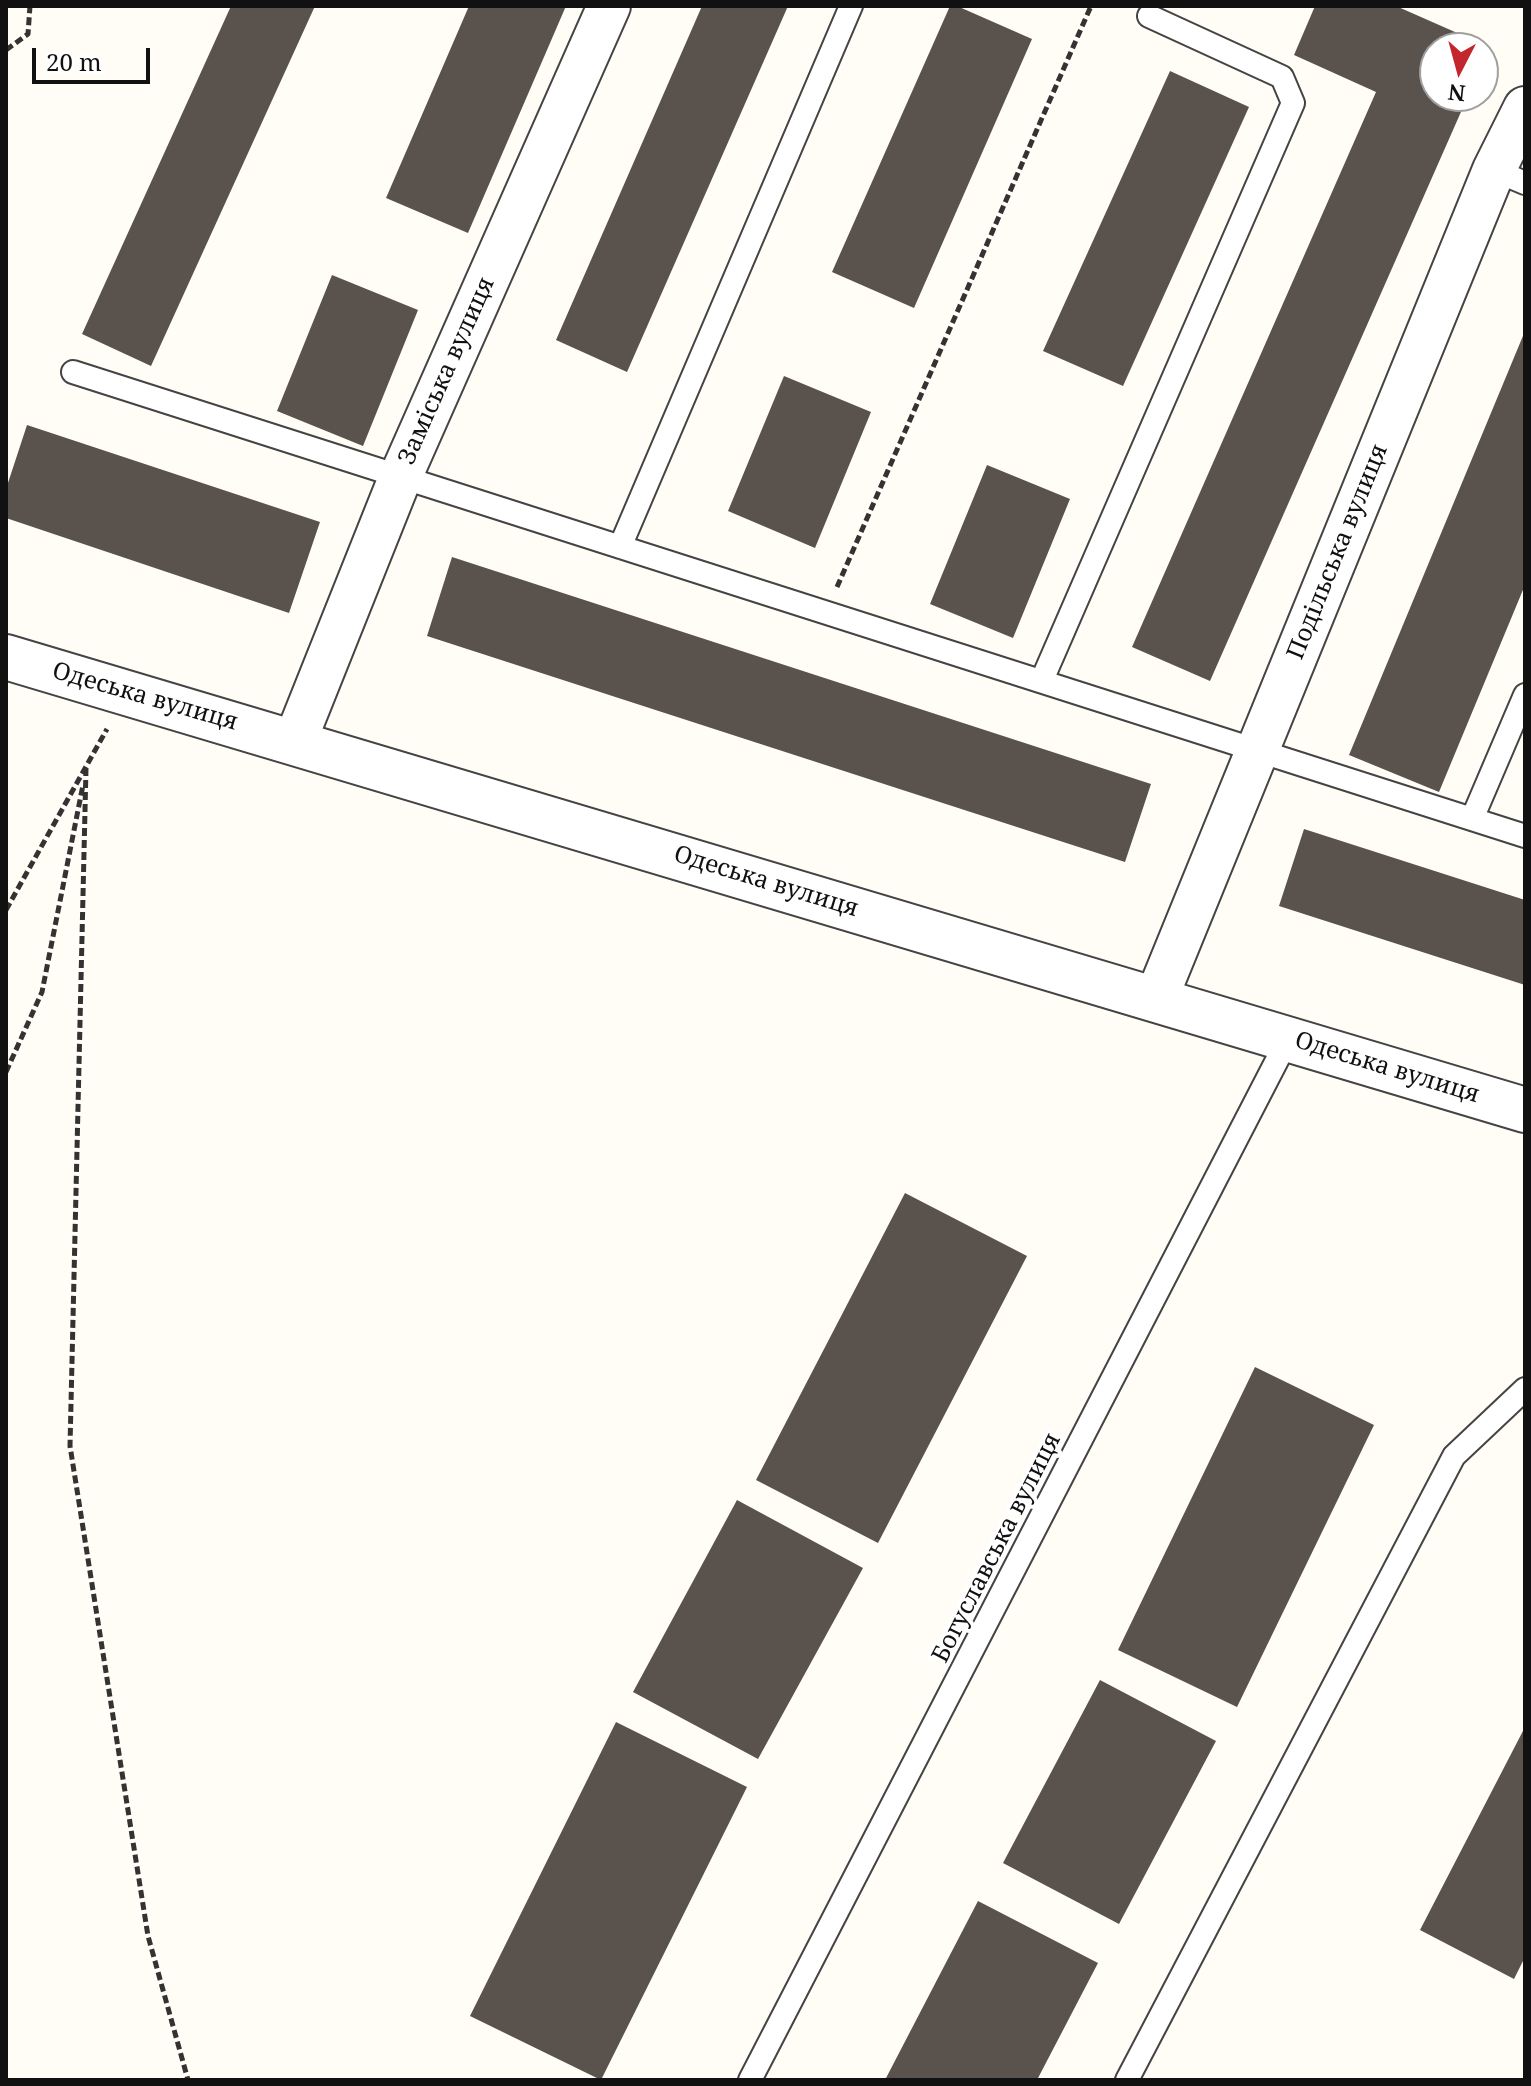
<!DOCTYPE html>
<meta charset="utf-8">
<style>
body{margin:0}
#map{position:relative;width:1531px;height:2086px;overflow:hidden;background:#fffdf5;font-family:"Noto Serif",serif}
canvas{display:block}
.frame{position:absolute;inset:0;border:8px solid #111;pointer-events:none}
.north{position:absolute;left:1419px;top:32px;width:80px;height:80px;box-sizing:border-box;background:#fff;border:2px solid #a0a0a0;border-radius:50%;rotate:186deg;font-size:22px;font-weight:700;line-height:32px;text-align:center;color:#111}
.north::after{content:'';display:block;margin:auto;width:28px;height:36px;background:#c4262e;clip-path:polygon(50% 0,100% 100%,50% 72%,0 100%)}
.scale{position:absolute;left:32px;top:48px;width:118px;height:36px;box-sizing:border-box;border:4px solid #111;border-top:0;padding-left:10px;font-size:24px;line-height:28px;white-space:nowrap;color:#111;-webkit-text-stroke:6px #fff;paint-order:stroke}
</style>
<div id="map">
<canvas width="1531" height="2086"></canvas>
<div class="frame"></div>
<div class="north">N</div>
<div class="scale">20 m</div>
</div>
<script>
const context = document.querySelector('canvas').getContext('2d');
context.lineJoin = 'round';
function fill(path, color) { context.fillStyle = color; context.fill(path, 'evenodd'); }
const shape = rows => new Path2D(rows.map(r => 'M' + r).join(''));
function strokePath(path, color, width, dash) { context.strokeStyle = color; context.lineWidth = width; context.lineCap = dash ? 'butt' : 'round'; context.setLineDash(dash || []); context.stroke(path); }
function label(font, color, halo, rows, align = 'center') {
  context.font = font + ' "Noto Serif",serif'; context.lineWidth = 8; context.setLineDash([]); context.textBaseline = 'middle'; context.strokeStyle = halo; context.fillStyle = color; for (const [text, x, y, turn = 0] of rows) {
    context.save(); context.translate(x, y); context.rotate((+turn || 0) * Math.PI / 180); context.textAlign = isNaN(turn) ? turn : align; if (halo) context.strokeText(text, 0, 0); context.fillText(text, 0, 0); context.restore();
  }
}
const building = shape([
 [231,6,315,6,151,366,82,334],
 [469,6,566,6,468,233,386,198],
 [702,6,788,6,627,372,556,340],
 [950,6,957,6,1032,39,914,308,832,272],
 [1315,6,1396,6,1489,47,1483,61,1483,48,1435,48,1435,96,1468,96,1210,681,1132,647,1376,92,1294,55],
 [1170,71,1249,107,1123,386,1043,351],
 [332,275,418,310,363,446,277,411],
 [1525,331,1525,585,1439,792,1349,755],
 [784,376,871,412,815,548,728,511],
 [27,425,320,522,289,613,6,518,6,489],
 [987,465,1070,499,1013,638,930,604],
 [452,557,1151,784,1125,862,427,636],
 [1304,829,1525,900,1525,985,1279,906],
 [905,1193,1027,1256,878,1543,756,1480],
 [1255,1367,1374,1425,1237,1707,1118,1650],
 [737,1500,863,1568,758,1759,633,1692],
 [1100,1680,1216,1741,1119,1924,1003,1863],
 [616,1722,747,1787,601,2080,470,2016],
 [1525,1727,1525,1957,1514,1979,1420,1930],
 [978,1901,1098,1963,1037,2080,885,2080]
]);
const path = shape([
 [6,50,28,34,30,6],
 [837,587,1091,6],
 [86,768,70,1446,148,1936,188,2080],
 [6,910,107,729],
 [6,1072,42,992,83,785]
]);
const service = shape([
 [1494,170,1525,183],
 [73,372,1525,836],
 [620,547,851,6],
 [1042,680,1293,103,1282,77,1149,16],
 [1472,819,1525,695],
 [750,2080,1288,1039],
 [1127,2080,1454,1456,1525,1389]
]);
const minor = shape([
 [295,741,400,478,609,6],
 [1156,999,1494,170,1525,108]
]);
const tertiary = shape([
 [6,657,1525,1110]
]);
const streetNames = [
 ["Заміська вулиця",447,371,-66],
 ["Подільська вулиця",1338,552,-68],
 ["Одеська вулиця",145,697,16],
 ["Одеська вулиця",766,882,17],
 ["Одеська вулиця",1387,1068,17],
 ["Богуславська вулиця",997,1548,-63]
];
fill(building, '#5a524d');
strokePath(service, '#444', 26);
strokePath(minor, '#444', 46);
strokePath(tertiary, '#444', 48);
strokePath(path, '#333', 5, [8, 4]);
strokePath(service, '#fff', 22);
strokePath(minor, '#fff', 42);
strokePath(tertiary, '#fff', 44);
label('24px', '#111', '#fff', streetNames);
</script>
